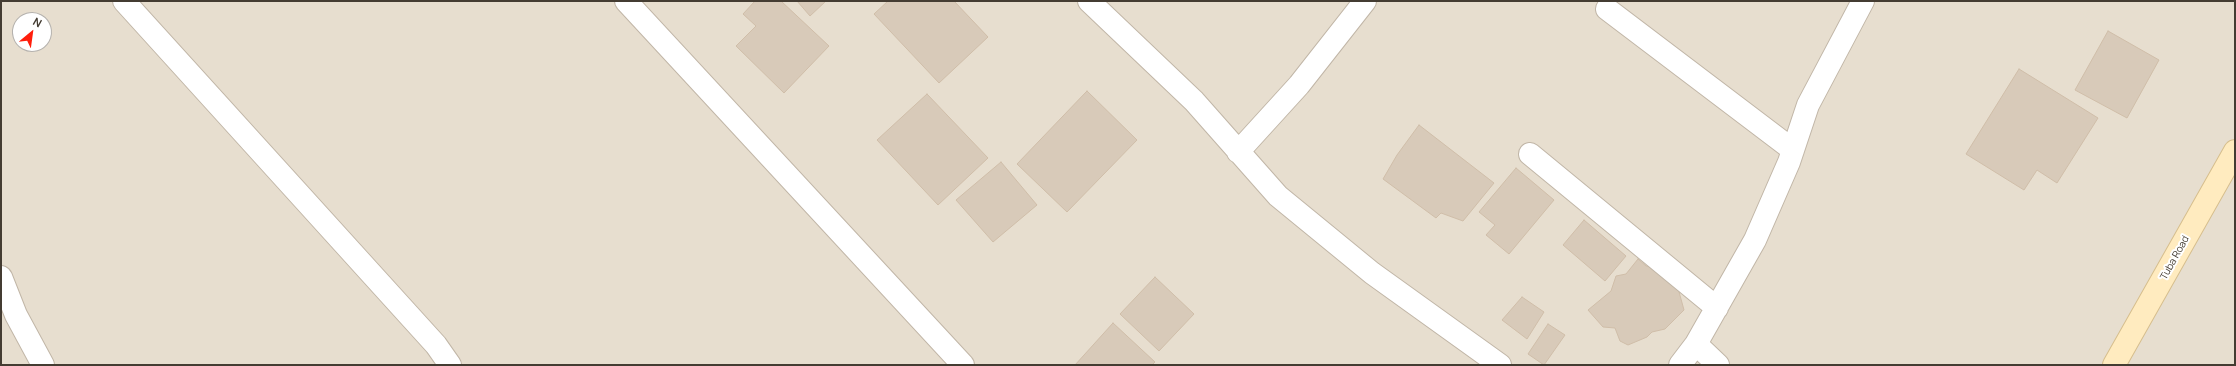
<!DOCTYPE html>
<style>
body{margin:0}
#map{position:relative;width:2236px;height:366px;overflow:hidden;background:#f3ece2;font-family:Manrope,sans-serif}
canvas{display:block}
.frame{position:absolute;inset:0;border:2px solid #443c32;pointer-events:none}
.north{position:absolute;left:12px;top:12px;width:40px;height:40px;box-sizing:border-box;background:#fff;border:1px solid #b4b1ad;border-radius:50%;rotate:29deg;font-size:11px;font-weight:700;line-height:16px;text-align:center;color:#443c32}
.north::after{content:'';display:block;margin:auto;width:14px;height:18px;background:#ff1e0c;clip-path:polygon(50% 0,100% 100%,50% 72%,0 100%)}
</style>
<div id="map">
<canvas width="2236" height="366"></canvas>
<div class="frame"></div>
<div class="north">N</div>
</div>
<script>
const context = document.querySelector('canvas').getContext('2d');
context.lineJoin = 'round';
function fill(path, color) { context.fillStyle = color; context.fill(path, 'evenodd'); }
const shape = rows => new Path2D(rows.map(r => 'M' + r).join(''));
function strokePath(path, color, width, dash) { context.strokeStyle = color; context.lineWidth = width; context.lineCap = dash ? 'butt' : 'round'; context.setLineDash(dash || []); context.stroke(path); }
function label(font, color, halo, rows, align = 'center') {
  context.font = font + ' Manrope,sans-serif'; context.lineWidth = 4; context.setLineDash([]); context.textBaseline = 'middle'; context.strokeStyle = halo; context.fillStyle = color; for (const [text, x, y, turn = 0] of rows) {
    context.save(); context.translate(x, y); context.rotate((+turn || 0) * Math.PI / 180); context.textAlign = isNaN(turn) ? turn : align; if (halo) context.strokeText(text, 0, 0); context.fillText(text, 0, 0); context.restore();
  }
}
const residential = shape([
 [1,1,2235,1,2235,365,1,365],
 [20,20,44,20,44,44,20,44]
]);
const building = shape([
 [755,1,781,1,829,46,784,93,736,46,756,26,743,14,755,1],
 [797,1,826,1,810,16,797,1],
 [888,1,954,1,988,37,939,83,874,14,888,1],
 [2108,31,2159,60,2127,118,2075,90,2108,31],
 [2019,69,2098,118,2057,183,2037,170,2024,190,1966,154,2019,69],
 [1087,91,1137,140,1067,212,1017,164,1087,91],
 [927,94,988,158,938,205,877,140,927,94],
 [1419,125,1494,183,1463,221,1441,213,1436,218,1383,179,1397,155,1419,125],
 [1001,162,1037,205,993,242,956,200,1001,162],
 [1516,168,1554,200,1509,254,1486,235,1495,225,1479,212,1516,168],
 [1584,220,1626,256,1605,281,1563,245,1584,220],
 [1638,259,1646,266,1663,267,1676,281,1684,310,1665,329,1652,332,1647,337,1628,345,1620,341,1615,328,1603,327,1588,310,1611,291,1616,276,1626,274,1638,259],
 [1155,277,1194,314,1159,351,1120,314,1155,277],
 [1522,297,1544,312,1527,339,1502,320,1522,297],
 [1113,323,1155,362,1152,365,1075,365,1113,323],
 [1548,324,1565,335,1544,365,1528,354,1548,324]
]);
const street = shape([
 [124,1,436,345,450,365],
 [626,1,963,365],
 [1089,1,1194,101,1278,196,1372,273,1500,365],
 [1607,9,1793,150],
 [1238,152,1299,85,1365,1],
 [1530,154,1717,308],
 [1,277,16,315,43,365],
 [1696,344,1718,365],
 [1680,365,1696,344,1755,240,1789,162,1808,105,1863,1]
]);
const secondary = shape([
 [2114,365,2235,151]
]);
const streetNames = [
 ["Tuba Road",2175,258,-61]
];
fill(residential, '#e7decf');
fill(building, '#d8cab9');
strokePath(building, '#d0bea9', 1);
strokePath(street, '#c1b6a7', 24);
strokePath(secondary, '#d6be8d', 24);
strokePath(street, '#fff', 22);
strokePath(secondary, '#ffebbf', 22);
label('10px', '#443c32', '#fff', streetNames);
</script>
